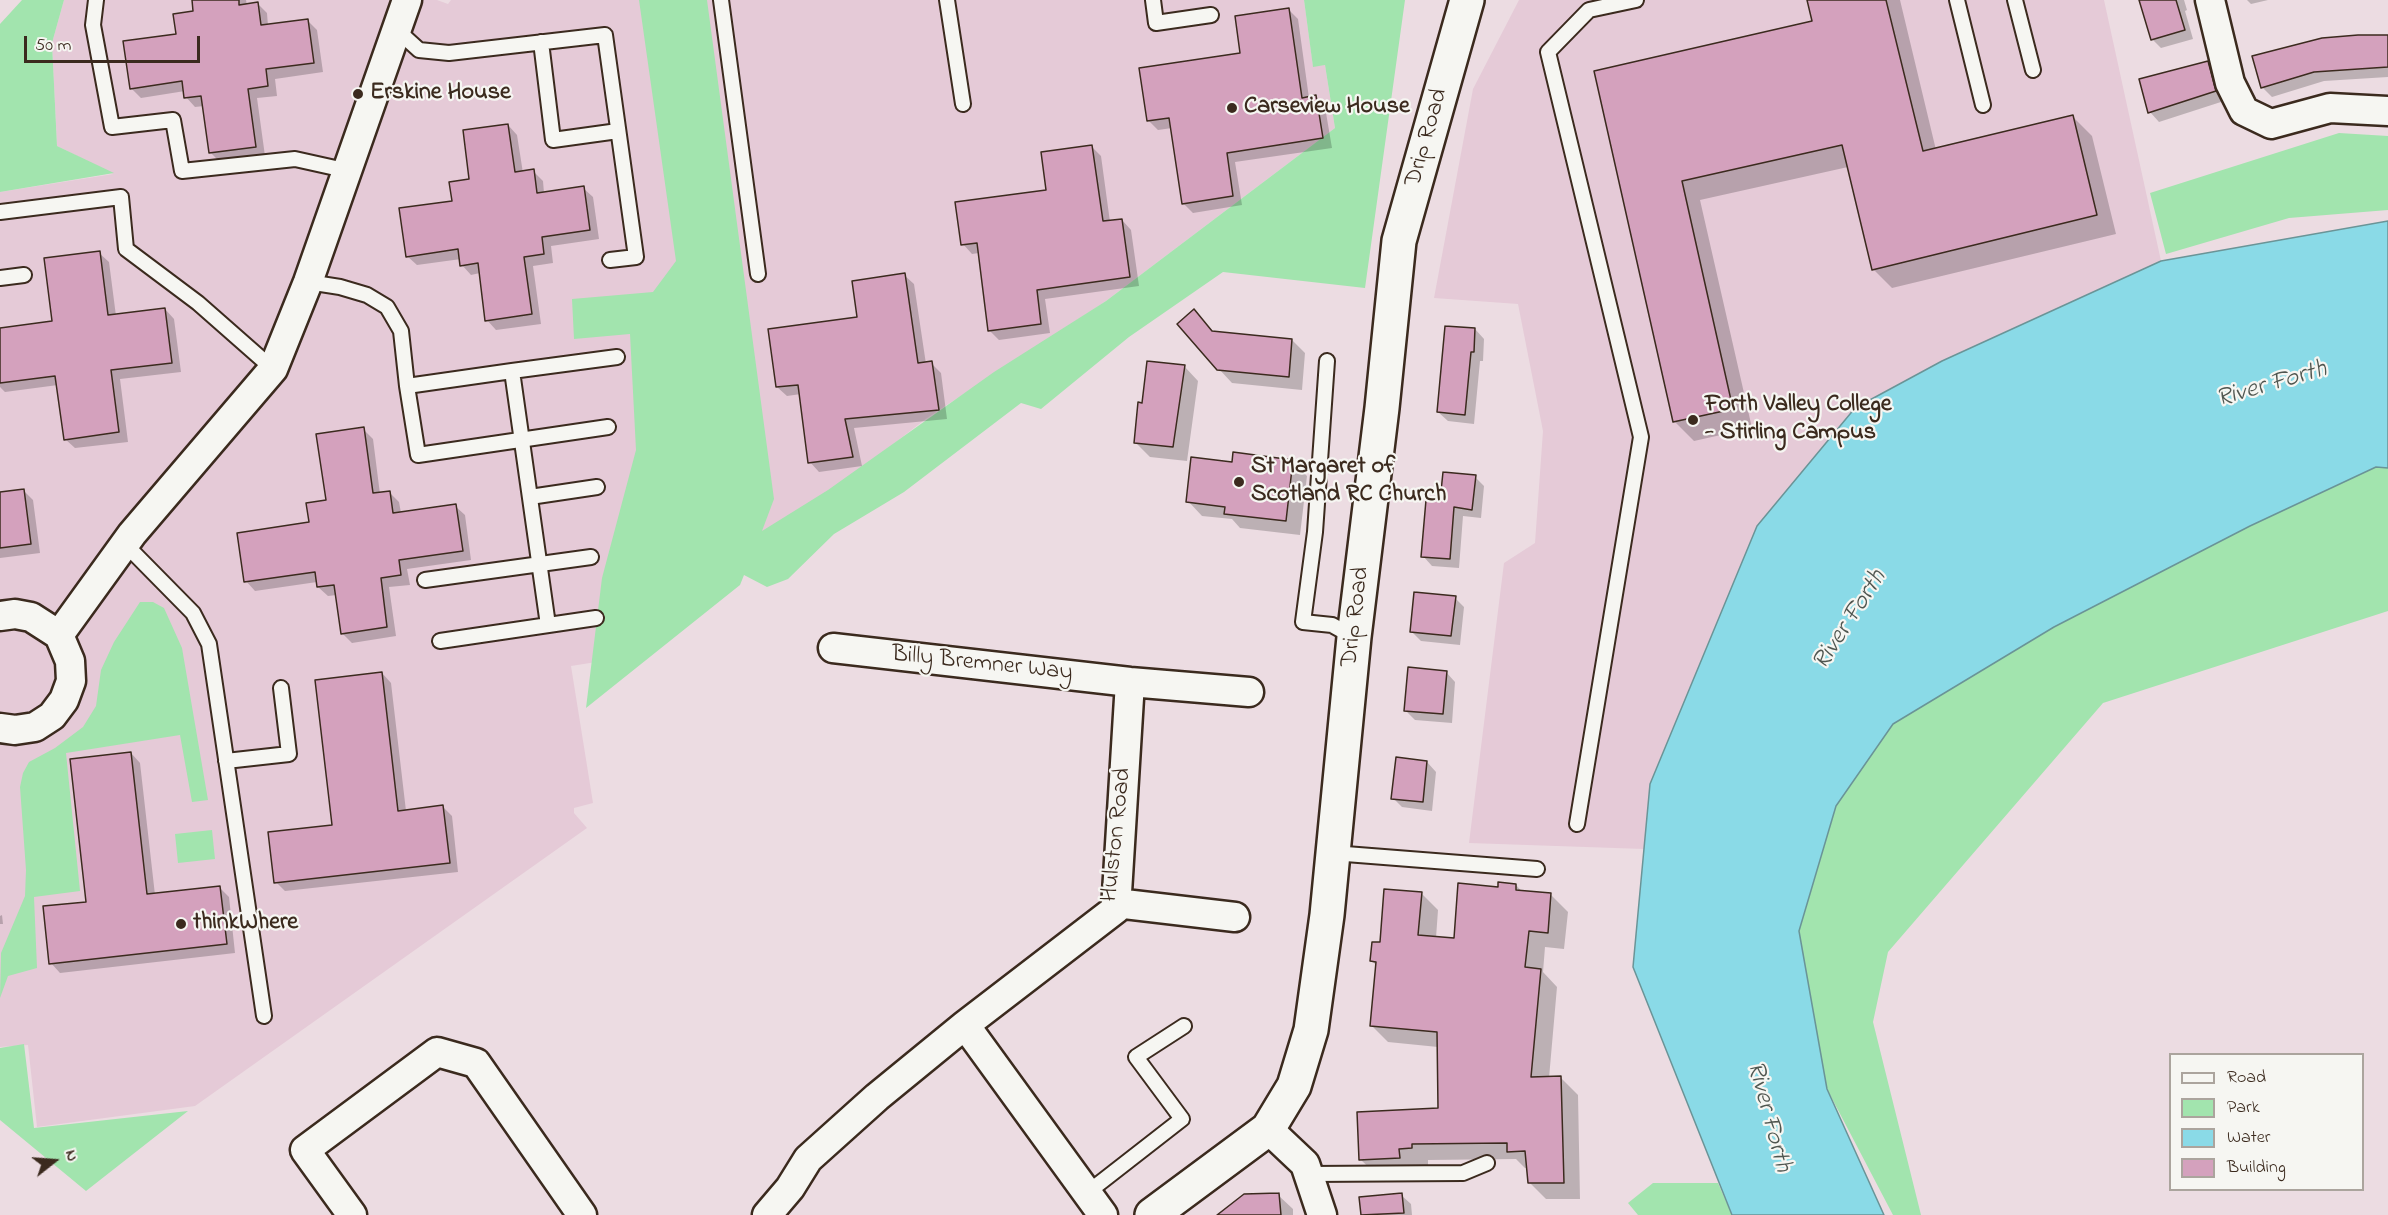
<!DOCTYPE html>
<style>
body{margin:0}
#map{position:relative;width:2388px;height:1215px;overflow:hidden;background:#ecdce2;font-family:"Indie Flower",sans-serif}
canvas{display:block}
.legend{position:absolute;left:2169px;top:1053px;width:195px;height:138px;box-sizing:border-box;background:#f6f6f2;border:2px solid #aba49d;margin:0;padding:8px 10px;list-style:none;font-size:18px;color:#3b2a1e}
.legend li{display:flex;align-items:center;gap:12px;height:30px}
.legend b{width:30px;border:2px solid #aba49d}
.north{position:absolute;left:24px;top:1131px;width:60px;height:60px;-webkit-text-stroke:4px #f6f6f2;paint-order:stroke;rotate:73deg;font-size:16px;font-weight:700;line-height:24px;text-align:center;color:#3b2a1e}
.north::after{content:'';display:block;margin:auto;width:21px;height:27px;background:#3b2a1e;clip-path:polygon(50% 0,100% 100%,50% 72%,0 100%)}
.scale{position:absolute;left:24px;top:36px;width:176px;height:27px;box-sizing:border-box;border:3px solid #3b2a1e;border-top:0;padding-left:8px;font-size:18px;line-height:21px;white-space:nowrap;color:#3b2a1e;-webkit-text-stroke:4px #f6f6f2;paint-order:stroke}
</style>
<div id="map">
<canvas width="2388" height="1215"></canvas>
<ul class="legend">
<li><b style="height:8px;background:#f6f6f2"></b>Road</li>
<li><b style="height:16px;background:#a2e4ae"></b>Park</li>
<li><b style="height:16px;background:#8adae7"></b>Water</li>
<li><b style="height:16px;background:#d4a1bd"></b>Building</li>
</ul>
<div class="north">N</div>
<div class="scale">50 m</div>
</div>
<script>
const context = document.querySelector('canvas').getContext('2d');
context.lineJoin = 'round';
function fill(path, color) { context.fillStyle = color; context.fill(path, 'evenodd'); }
const shape = rows => new Path2D(rows.map(r => 'M' + r).join(''));
function strokePath(path, color, width, dash) { context.strokeStyle = color; context.lineWidth = width; context.lineCap = dash ? 'butt' : 'round'; context.setLineDash(dash || []); context.stroke(path); }
function label(font, color, halo, rows, align = 'center') {
  context.font = font + ' "Indie Flower",sans-serif'; context.lineWidth = 4.5; context.setLineDash([]); context.textBaseline = 'middle'; context.strokeStyle = halo; context.fillStyle = color; for (const [text, x, y, turn = 0] of rows) {
    context.save(); context.translate(x, y); context.rotate((+turn || 0) * Math.PI / 180); context.textAlign = isNaN(turn) ? turn : align; if (halo) context.strokeText(text, 0, 0); context.fillText(text, 0, 0); context.restore();
  }
}
const built = shape([
 [64,0,437,0,448,4,451,0,1304,0,1313,66,1325,65,1335,128,1106,301,927,418,615,659,571,666,593,803,574,808,574,813,587,828,195,1106,37,1127,28,1045,0,1047,0,192,113,174,57,146,52,43],
 [1519,0,2104,0,2161,261,1942,361,1855,408,1757,526,1650,784,1644,849,1469,843,1504,563,1535,543,1543,431,1518,304,1434,298,1473,89]
]);
const green = shape([
 [22,0,64,0,52,43,57,146,114,173,0,192,0,24],
 [639,0,707,0,774,499,762,531,828,490,994,372,1106,301,1335,128,1325,65,1313,67,1304,0,1405,0,1365,288,1223,272,1129,337,1041,409,1021,403,904,492,834,534,788,579,767,587,744,575,740,585,586,708,602,578,636,450,630,334,574,339,572,299,653,292,676,261],
 [2339,133,2388,136,2388,210,2289,218,2166,254,2150,193],
 [2376,467,2388,468,2388,611,2103,703,1888,952,1873,1022,1921,1215,1893,1215,1827,1089,1799,931,1836,806,1893,724,2054,627,2250,526],
 [140,602,153,602,164,608,182,648,208,800,192,802,180,735,66,753,80,891,34,897,37,968,8,976,0,998,1,953,25,896,26,870,20,787,23,773,29,762,55,748,83,727,96,706,101,670,114,642],
 [212,830,215,859,178,863,175,834],
 [24,1044,34,1128,188,1111,86,1191,0,1120,0,1048],
 [1653,1183,1718,1183,1732,1215,1638,1215,1628,1203]
]);
const water = shape([
 [2388,221,2388,468,2376,467,2250,526,2054,627,1893,724,1836,806,1799,931,1827,1089,1884,1215,1732,1215,1633,967,1650,784,1757,526,1855,408,1942,361,2161,261,2388,221]
]);
const shadow = shape([
 [193,0,246,0,247,5,257,3,267,13,268,26,307,20,317,30,323,72,275,79,277,96,257,98,265,156,220,162,211,153,204,106,195,107,186,97,185,91,141,98,131,88,195,13],
 [1808,0,1900,0,1936,150,2073,117,2092,136,2116,234,1892,288,1873,269,1848,167,1700,200,1752,428,1694,441,1675,422,1596,72,1814,23],
 [2141,0,2184,0,2187,10,2185,11,2193,39,2161,48,2152,39],
 [2247,0,2268,0,2251,4],
 [1288,9,1298,19,1309,98,1316,97,1325,107,1332,148,1235,162,1242,205,1193,213,1183,203,1172,128,1158,130,1149,121,1141,69,1242,54],
 [2388,36,2388,77,2324,81,2272,97,2262,87],
 [2207,62,2217,72,2224,101,2159,122,2150,112],
 [508,125,517,135,523,173,533,171,543,181,544,193,583,188,593,197,599,239,551,246,553,263,533,266,541,324,496,330,487,320,480,273,471,275,462,265,461,259,417,265,407,256,471,180],
 [1092,147,1101,156,1110,222,1122,220,1131,230,1139,286,1045,299,1050,333,999,340,990,331,979,253,972,254,963,244,1048,191],
 [99,253,109,262,116,316,165,309,174,319,181,372,120,379,128,442,75,448,65,439,58,385,5,392,0,387,0,329,54,322],
 [904,275,914,284,926,364,931,363,941,373,947,419,854,428,862,466,819,472,810,462,801,394,787,396,777,387,859,318],
 [1194,311,1214,332,1292,340,1305,353,1302,390,1232,383,1219,369],
 [1475,329,1484,339,1483,361,1480,361,1474,424,1448,421,1438,412],
 [1184,366,1198,381,1187,461,1150,457,1135,442,1144,404],
 [363,429,373,439,380,494,390,493,399,502,401,513,455,506,465,515,471,560,407,569,410,585,389,587,396,636,352,643,342,633,337,595,328,596,318,587,317,582,255,591,246,581,310,524,328,502],
 [1292,461,1307,476,1300,535,1240,528,1232,519,1202,516,1188,501,1233,464],
 [1475,477,1484,486,1481,518,1463,516,1459,568,1432,566,1423,556,1441,503],
 [24,491,33,500,40,553,0,558,0,494],
 [1455,598,1464,607,1460,645,1421,641,1412,632],
 [1446,672,1455,682,1452,723,1415,720,1405,710],
 [382,673,391,683,406,811,443,807,452,816,458,872,285,891,276,882,334,826],
 [131,753,140,763,155,895,219,887,229,897,235,953,60,973,51,963,88,903],
 [1427,762,1436,772,1432,811,1402,807,1393,798],
 [1516,885,1523,893,1551,895,1568,912,1564,949,1545,947,1543,972,1557,987,1549,1078,1561,1078,1578,1095,1580,1199,1546,1199,1529,1182,1528,1168,1525,1168,1516,1159,1428,1160,1428,1165,1415,1165,1416,1174,1378,1176,1361,1160,1440,1109,1438,1047,1388,1042,1371,1025,1377,966,1372,961,1381,944,1421,893,1438,910,1436,938,1455,940,1499,888],
 [2,915,3,924,0,924,0,916],
 [1278,1195,1293,1209,1293,1215,1219,1215],
 [1401,1195,1411,1204,1412,1215,1363,1215,1361,1199]
]);
const building = shape([
 [192,0,239,0,239,5,258,2,261,25,308,19,314,63,266,69,268,86,248,89,256,147,209,153,201,96,184,98,182,81,130,89,123,41,176,34,173,14,193,11,192,0],
 [1807,0,1886,0,1923,151,2073,115,2097,215,1872,270,1842,145,1682,181,1733,409,1673,422,1594,71,1812,21,1807,0],
 [2139,0,2176,0,2185,30,2151,40,2139,0],
 [1289,8,1302,98,1316,95,1323,138,1227,153,1233,196,1182,204,1169,118,1147,121,1139,68,1240,53,1235,16,1289,8],
 [2358,35,2388,35,2388,67,2314,72,2261,88,2252,56,2322,38,2358,35],
 [2208,61,2216,91,2148,113,2139,79,2208,61],
 [508,124,515,172,534,169,537,193,584,186,590,230,542,237,544,254,524,257,532,314,485,321,478,263,460,266,458,249,406,257,399,208,452,201,449,182,469,179,463,130,508,124],
 [1092,145,1103,221,1122,219,1130,277,1037,290,1041,324,988,331,977,243,961,245,955,202,1046,190,1041,152,1092,145],
 [100,251,108,315,165,308,172,363,111,370,119,432,64,440,55,376,0,383,0,328,52,321,44,258,100,251],
 [905,273,918,363,932,361,939,410,845,419,853,457,808,463,798,385,776,387,768,329,857,317,852,281,905,273],
 [1194,309,1212,331,1292,339,1289,377,1217,370,1177,324,1194,309],
 [1445,326,1475,328,1474,352,1471,352,1465,415,1437,412,1445,326],
 [1147,361,1185,365,1173,447,1134,443,1138,402,1142,403,1147,361],
 [364,427,373,493,390,491,393,513,456,504,463,551,399,560,401,575,381,578,387,627,341,634,334,585,317,587,315,572,244,582,237,533,309,522,306,503,326,500,316,434,364,427],
 [1233,452,1293,460,1286,521,1224,514,1225,507,1186,502,1191,457,1232,462,1233,452],
 [1443,472,1476,475,1472,510,1454,507,1450,559,1421,557,1426,500,1440,501,1443,472],
 [24,489,31,544,0,548,0,492,24,489],
 [1414,592,1456,596,1451,636,1410,632,1414,592],
 [1408,667,1447,671,1443,714,1404,711,1408,667],
 [382,672,398,811,443,805,450,863,274,883,268,832,332,825,315,680,382,672],
 [131,752,147,894,220,886,227,944,49,964,43,906,86,902,70,759,131,752],
 [1396,757,1427,761,1423,802,1391,799,1396,757],
 [1498,882,1516,884,1516,890,1551,893,1548,933,1529,931,1525,967,1541,969,1531,1077,1561,1076,1564,1183,1528,1183,1525,1151,1507,1152,1507,1143,1412,1144,1412,1148,1399,1149,1400,1158,1359,1160,1357,1112,1438,1108,1437,1032,1370,1026,1376,962,1370,961,1372,942,1380,942,1384,889,1422,892,1418,935,1454,938,1458,883,1498,887,1498,882],
 [1279,1193,1281,1215,1217,1215,1244,1194,1279,1193],
 [1402,1193,1404,1213,1361,1215,1359,1197,1402,1193]
]);
const service = shape([
 [96,0,93,25,112,127,173,120,182,171,295,159,349,171],
 [721,0,758,274],
 [947,0,963,104],
 [1153,0,1156,23,1211,15],
 [1957,0,1983,105],
 [2015,0,2033,70],
 [397,30,419,50,449,53,605,35,636,257,610,260],
 [541,42,553,140,618,131],
 [0,212,121,197,126,249,198,303,273,369],
 [0,278,24,275],
 [308,282,340,287,367,295,387,307,401,331,407,386,512,371,548,625],
 [1327,361,1315,532,1303,622,1332,625,1352,636],
 [512,371,617,357],
 [407,386,418,455,608,427],
 [530,497,597,487],
 [126,545,193,613,209,644,264,1016],
 [425,580,591,557],
 [440,641,596,618],
 [226,761,289,754,281,688],
 [1577,824,1641,437,1548,52,1589,10,1636,0],
 [1333,853,1537,869],
 [1310,1174,1463,1173,1487,1163],
 [1087,1193,1182,1119,1136,1057,1184,1026]
]);
const minor = shape([
 [2210,0,2230,83,2244,111,2271,124,2330,108,2388,111],
 [0,616,15,614,31,617,59,635,70,661,71,681,64,700,52,716,35,727,15,730,0,728],
 [59,635,132,534,273,369,308,282,407,0],
 [833,648,1130,682,1249,692],
 [1116,903,1235,917],
 [965,1025,1103,1215],
 [1268,1129,1305,1164,1322,1215],
 [352,1215,305,1150,437,1052,476,1063,582,1215],
 [767,1215,790,1188,808,1159,877,1097,965,1025,1116,909,1130,682]
]);
const tertiary = shape([
 [1152,1215,1268,1129,1294,1086,1311,1030,1327,915,1354,637,1382,408,1399,241,1467,0]
]);
const markers = [
 [358,94,6,"#3b2a1e"],
 [1232,108,6,"#3b2a1e"],
 [1693,420,6,"#3b2a1e"],
 [1239,482,6,"#3b2a1e"],
 [181,924,6,"#3b2a1e"]
];
const poiNames = [
 ["Erskine House",370,94],
 ["Carseview House",1244,108],
 ["Forth Valley College",1705,406],
 ["- Stirling Campus",1705,434],
 ["St Margaret of",1251,468],
 ["Scotland RC Church",1251,496],
 ["thinkWhere",193,924]
];
const streetNames = [
 ["Drip Road",1428,138,-74],
 ["Drip Road",1357,617,-83],
 ["Billy Bremner Way",982,665,6],
 ["Hulston Road",1118,835,-84]
];
const waterNames = [
 ["River Forth",2272,386,-16],
 ["River Forth",1851,621,-57],
 ["River Forth",1767,1117,75]
];
fill(built, '#e5cad7');
fill(green, '#a2e4ae');
fill(water, '#8adae7');
strokePath(water, '#6a9497', 1.5);
fill(shadow, '#0003');
fill(building, '#d4a1bd');
strokePath(building, '#3b2a1e', 1.5);
strokePath(service, '#3b2a1e', 18);
strokePath(minor, '#3b2a1e', 33);
strokePath(tertiary, '#3b2a1e', 38);
strokePath(service, '#f6f6f2', 14);
strokePath(minor, '#f6f6f2', 28);
strokePath(tertiary, '#f6f6f2', 33);
for (const [x, y, r, color] of markers) { const dot = new Path2D(); dot.arc(x, y, r, 0, 2 * Math.PI); context.fillStyle = color; context.fill(dot); strokePath(dot, '#f6f6f2', 2); }
label('bold 24px', '#3b2a1e', '#f6f6f2', poiNames, 'left');
label('24px', '#3b2a1e', '#f6f6f2', streetNames);
label('italic 26px', '#4f5650', '#f6f6f2', waterNames);
</script>
